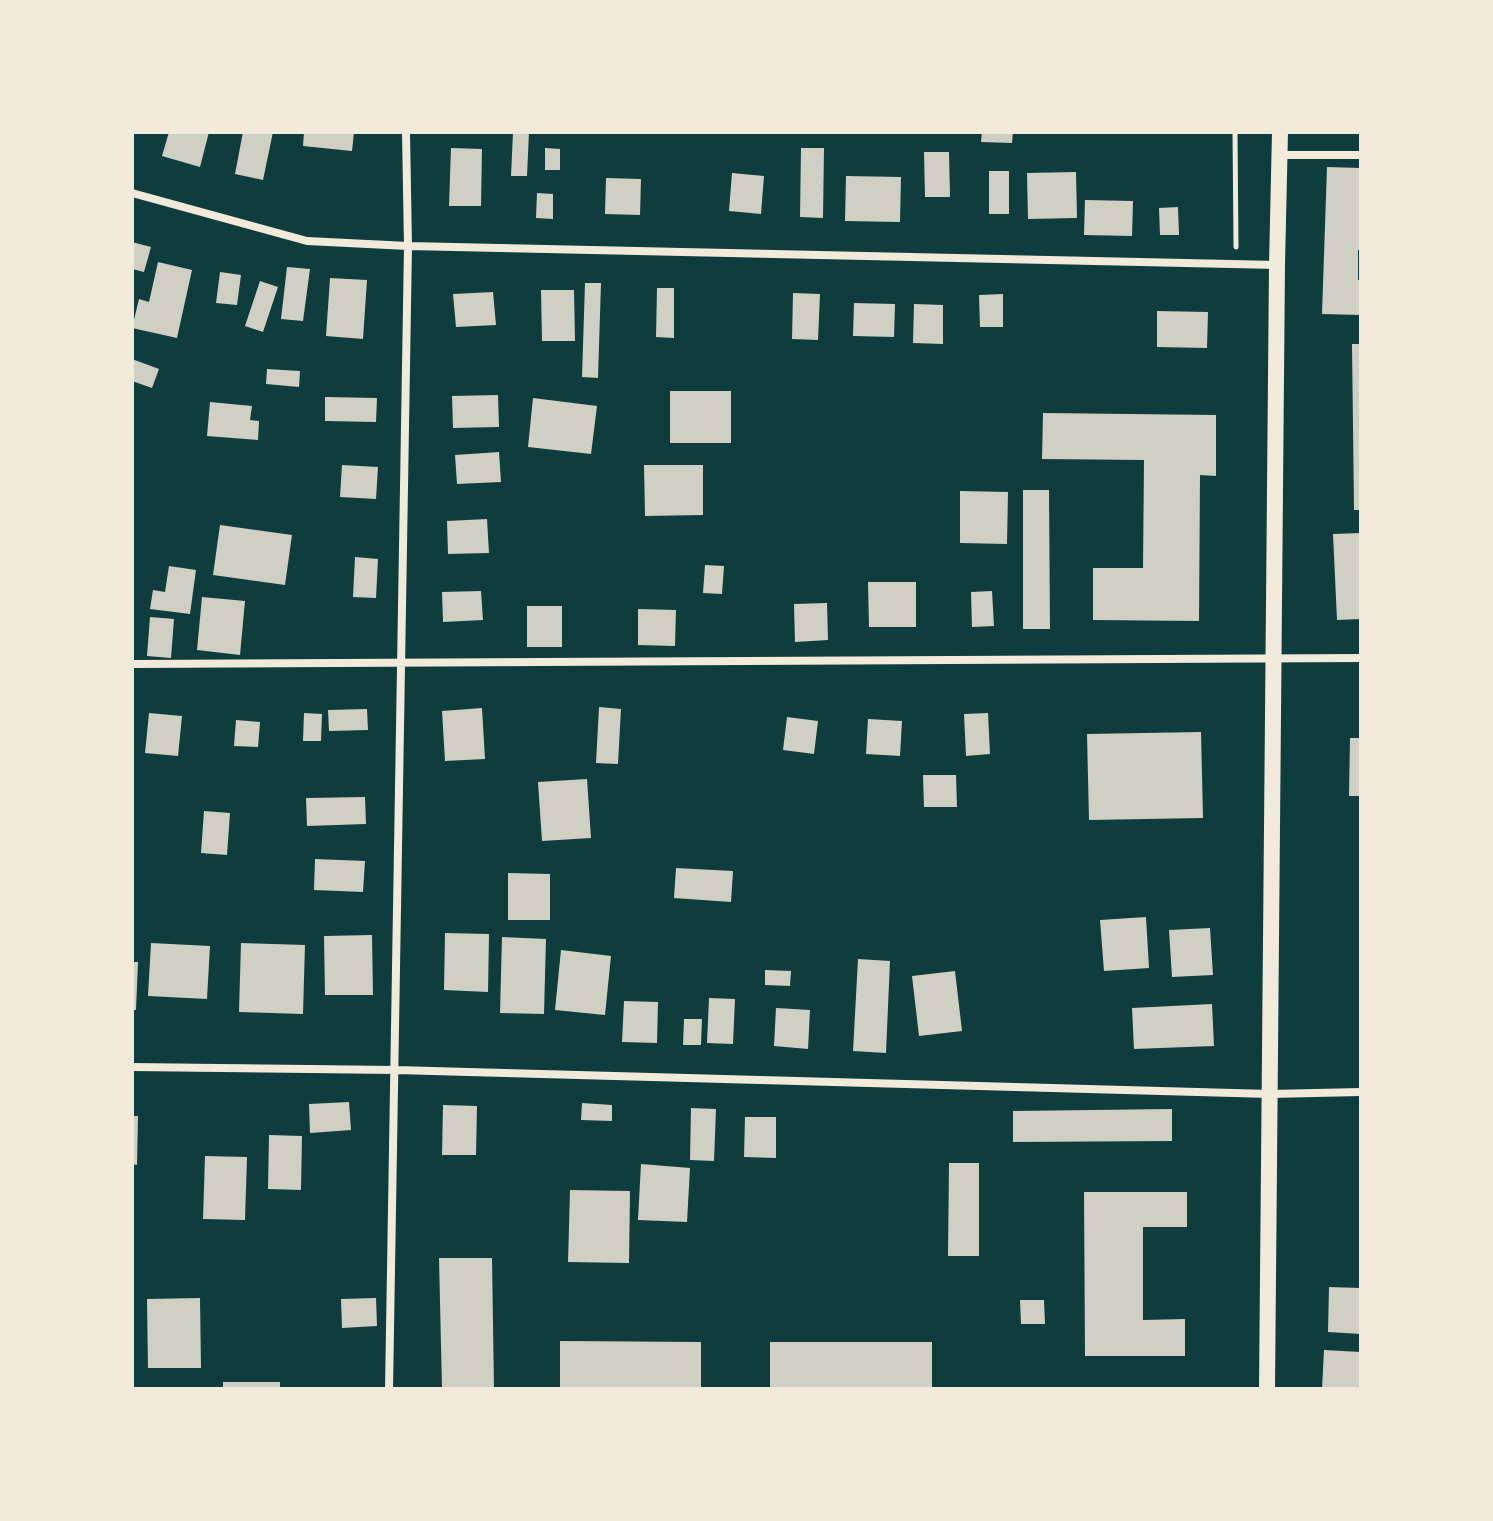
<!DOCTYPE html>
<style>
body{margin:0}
#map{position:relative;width:1493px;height:1521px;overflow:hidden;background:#0f3d3e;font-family:Arial,sans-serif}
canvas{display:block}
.frame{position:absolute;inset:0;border:134px solid #f1e9da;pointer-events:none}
</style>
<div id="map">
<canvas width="1493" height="1521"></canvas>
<div class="frame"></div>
</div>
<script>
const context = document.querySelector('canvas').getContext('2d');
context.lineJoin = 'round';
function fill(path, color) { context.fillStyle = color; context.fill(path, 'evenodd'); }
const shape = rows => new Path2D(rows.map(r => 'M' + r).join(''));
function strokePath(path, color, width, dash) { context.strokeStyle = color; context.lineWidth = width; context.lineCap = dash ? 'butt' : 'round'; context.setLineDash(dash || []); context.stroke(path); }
const building = shape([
 [169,132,209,132,200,167,162,156],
 [243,132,273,132,263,180,235,174],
 [304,132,354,132,352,151,303,146],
 [513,132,529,132,527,176,511,176],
 [982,132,1013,132,1012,143,981,142],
 [451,148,482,149,481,206,449,206],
 [545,148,560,149,560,170,545,170],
 [801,148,824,148,823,218,800,217],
 [924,152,949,152,950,197,925,197],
 [1327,167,1361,168,1361,250,1358,250,1358,280,1361,280,1361,315,1322,314],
 [989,171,1009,171,1009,214,989,214],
 [1076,172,1077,218,1028,219,1027,173],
 [732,173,764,176,761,214,729,211],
 [846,176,901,177,900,222,845,221],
 [606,178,641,179,640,215,605,214],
 [537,193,553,194,553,219,536,218],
 [1085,200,1133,201,1132,236,1084,235],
 [1178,207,1179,235,1160,235,1159,208],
 [132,242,151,247,144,272,132,269],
 [158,262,192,270,177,338,132,328,139,299,149,302],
 [287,267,310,269,303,321,281,319],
 [220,272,241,275,237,305,216,303],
 [330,278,367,280,363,339,326,336],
 [260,281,278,287,263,332,245,326],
 [585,283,601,283,598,378,582,377],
 [657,288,674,288,674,338,656,337],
 [541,290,574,290,575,341,542,341],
 [493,292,496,325,456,327,453,294],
 [793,293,820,294,818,340,792,339],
 [1003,294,1003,327,980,327,979,295],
 [854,303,895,304,894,337,853,336],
 [914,304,943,305,943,344,913,343],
 [1157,311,1208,312,1207,348,1157,347],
 [1352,344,1361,344,1361,510,1354,510],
 [132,359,159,369,152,388,132,381],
 [267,369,300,371,299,387,266,384],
 [670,391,731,391,731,443,670,443],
 [498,395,499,427,453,428,452,396],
 [325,397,377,398,376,422,325,421],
 [533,398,597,406,591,454,528,447],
 [210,402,252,406,250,420,259,421,258,440,207,436],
 [1043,413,1216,415,1216,476,1200,475,1199,621,1093,620,1093,568,1143,568,1144,460,1042,459],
 [499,452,501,482,457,484,455,455],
 [342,465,378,467,376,499,340,497],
 [644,465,703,465,703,515,645,516],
 [1023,490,1049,490,1050,629,1023,629],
 [960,491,1008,492,1007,544,960,543],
 [487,519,489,553,448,554,447,521],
 [220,525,292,535,285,585,213,575],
 [1361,533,1361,619,1337,620,1333,534],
 [355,557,378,559,376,598,353,597],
 [705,565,724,566,722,594,703,593],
 [169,566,196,570,190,614,150,609,153,590,165,592],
 [868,582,916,582,916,627,869,627],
 [481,591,483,620,443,622,442,592],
 [992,591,994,626,972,627,971,592],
 [202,597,245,601,240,655,197,650],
 [827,603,828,640,795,642,794,604],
 [527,606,562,606,562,647,527,647],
 [638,609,676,610,675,646,638,645],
 [150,617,174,619,171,658,147,656],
 [599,707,621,709,618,764,596,763],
 [482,708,485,759,445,761,442,711],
 [367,709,368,730,329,731,328,710],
 [149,713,182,716,178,756,145,753],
 [304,713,322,714,321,741,303,741],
 [988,713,990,754,966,756,964,714],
 [787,717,818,721,814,754,783,750],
 [868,719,902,721,900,756,866,754],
 [236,720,260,722,258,747,234,746],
 [1201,732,1203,818,1089,820,1087,734],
 [1350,738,1361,738,1361,796,1349,796],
 [923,775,956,775,957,807,924,807],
 [587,779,591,838,542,841,538,782],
 [365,797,366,824,307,826,306,798],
 [204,811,230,813,227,855,201,853],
 [315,859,365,861,363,892,314,890],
 [676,868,733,871,731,902,674,898],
 [508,873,550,874,550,920,508,920],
 [1146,917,1149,968,1104,971,1100,920],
 [1210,928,1213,975,1172,977,1169,930],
 [445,933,489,934,488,992,444,990],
 [372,935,373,995,325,995,324,936],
 [502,937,546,939,544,1014,500,1013],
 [151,943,210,946,207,999,148,996],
 [241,943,305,945,303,1014,239,1012],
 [561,950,611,956,605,1015,555,1010],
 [858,959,890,961,886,1053,853,1051],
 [132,962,138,962,136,1010,132,1010],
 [765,970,791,971,790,986,765,985],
 [955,971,962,1031,919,1036,912,976],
 [709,998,735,999,733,1044,707,1043],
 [624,1001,658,1002,657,1043,622,1042],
 [1212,1004,1214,1046,1134,1049,1132,1008],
 [776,1008,810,1010,808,1049,774,1046],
 [684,1019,702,1019,701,1045,683,1045],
 [349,1102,351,1130,310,1133,309,1104],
 [582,1103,612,1105,612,1121,581,1120],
 [443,1105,477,1106,476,1155,442,1155],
 [691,1108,716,1109,714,1161,690,1160],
 [1172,1109,1172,1141,1013,1142,1013,1111],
 [132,1116,138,1116,137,1165,132,1164],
 [745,1117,776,1117,776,1158,744,1157],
 [269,1135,302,1136,301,1190,268,1189],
 [205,1156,247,1157,245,1220,203,1219],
 [949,1163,979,1163,979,1256,948,1256],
 [641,1164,690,1168,687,1222,638,1220],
 [570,1190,630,1191,629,1263,568,1262],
 [1084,1192,1187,1192,1187,1227,1143,1227,1143,1320,1185,1319,1185,1356,1085,1356],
 [439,1258,492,1258,494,1389,442,1389],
 [1329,1287,1361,1288,1361,1334,1328,1332],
 [200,1298,201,1368,148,1368,147,1299],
 [376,1298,377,1326,342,1328,341,1299],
 [1020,1300,1044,1300,1045,1324,1021,1324],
 [560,1341,701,1342,701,1389,560,1389],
 [770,1342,932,1342,932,1389,770,1389],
 [1324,1350,1361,1352,1361,1389,1322,1389],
 [223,1382,280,1382,280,1389,223,1389]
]);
const path = shape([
 [1235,132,1236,247]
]);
const minor = shape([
 [1280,155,1361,155],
 [132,193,307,241,408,246,1277,265],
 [132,664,1361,658],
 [132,1067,396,1070,1270,1094,1361,1092],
 [389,1389,408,246,406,132]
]);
const secondary = shape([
 [1267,1389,1277,265,1280,132]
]);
fill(building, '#cfcfc3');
strokePath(path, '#f1e9da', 5);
strokePath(minor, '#f1e9da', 8);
strokePath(secondary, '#f1e9da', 16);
</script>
